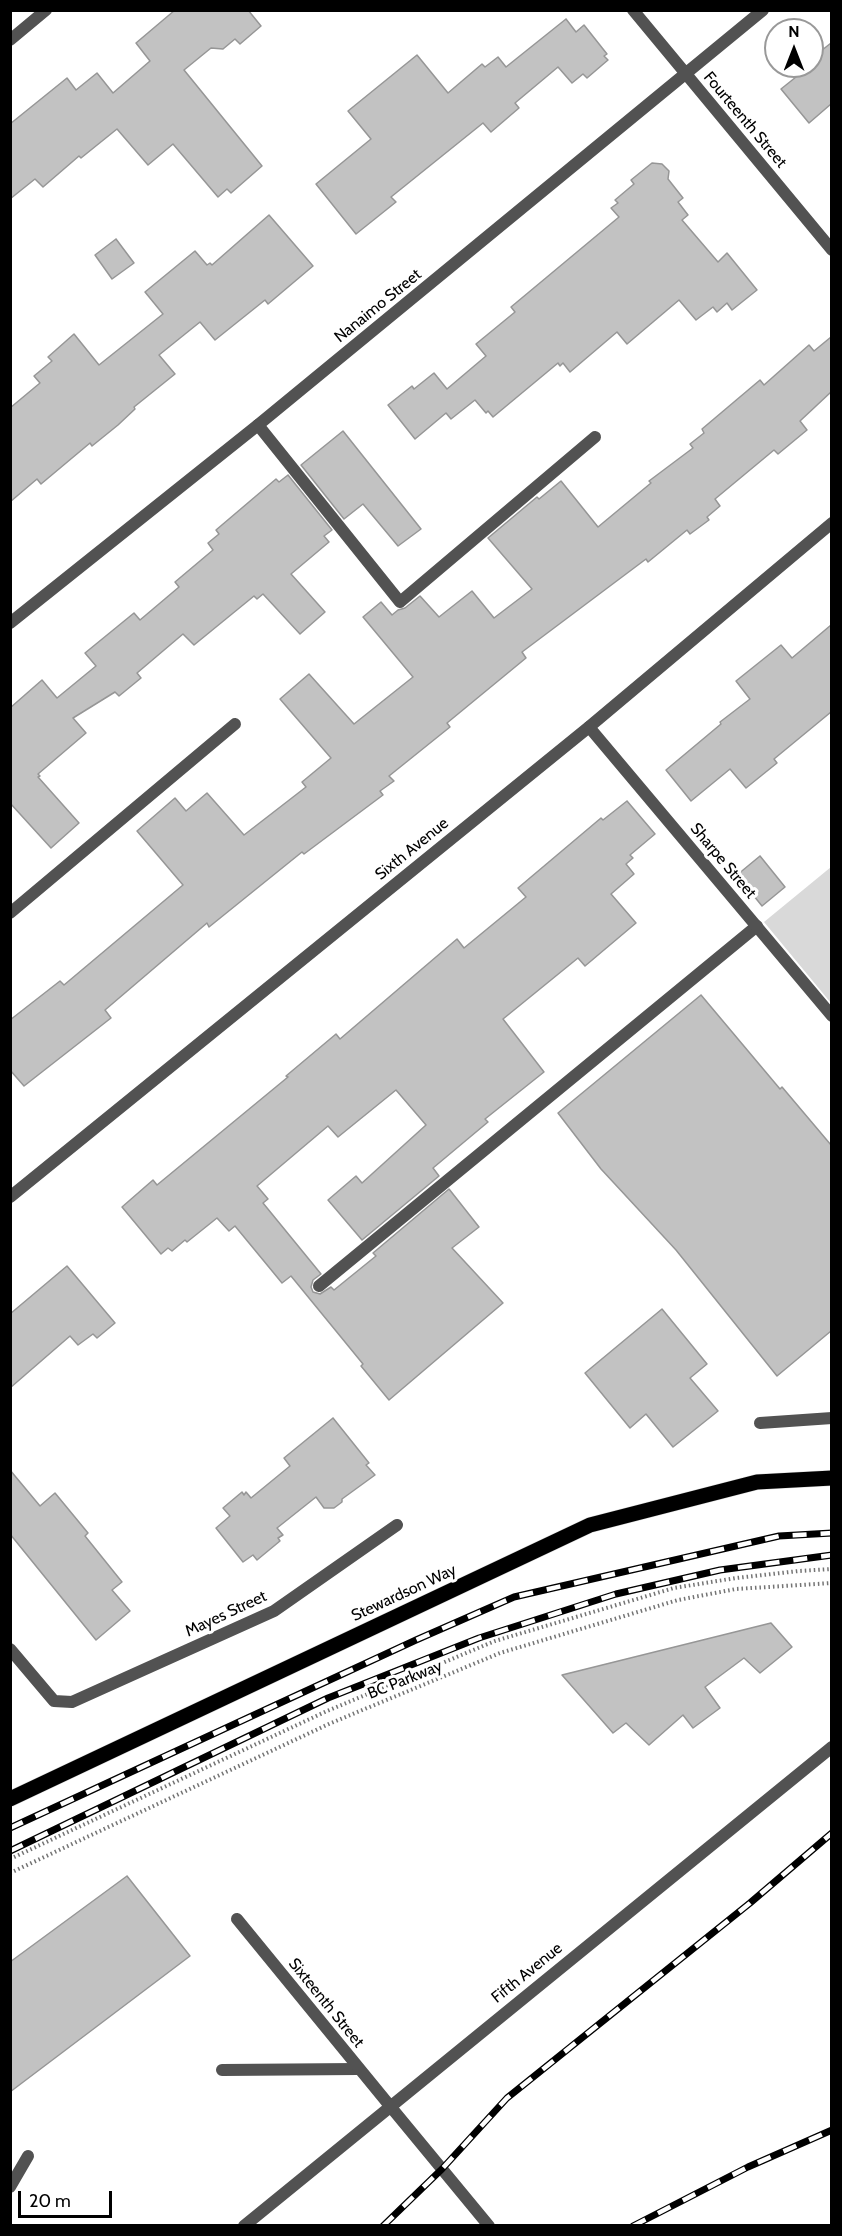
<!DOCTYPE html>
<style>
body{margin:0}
#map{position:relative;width:842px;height:2236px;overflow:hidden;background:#fff;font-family:Cabin,sans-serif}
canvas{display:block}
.frame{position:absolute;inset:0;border:12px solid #000;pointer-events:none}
.north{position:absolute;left:764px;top:18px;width:60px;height:60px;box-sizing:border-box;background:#fff;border:2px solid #999;border-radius:50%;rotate:0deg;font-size:16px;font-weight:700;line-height:24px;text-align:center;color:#000}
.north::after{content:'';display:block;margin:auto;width:21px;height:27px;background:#000;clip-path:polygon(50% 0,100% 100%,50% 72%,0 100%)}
.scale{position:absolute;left:18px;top:2191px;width:94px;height:27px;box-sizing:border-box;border:3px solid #000;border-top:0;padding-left:8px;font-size:18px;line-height:21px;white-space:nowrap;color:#000;-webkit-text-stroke:4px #fff;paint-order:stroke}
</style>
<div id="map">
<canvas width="842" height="2236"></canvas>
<div class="frame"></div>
<div class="north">N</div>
<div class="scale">20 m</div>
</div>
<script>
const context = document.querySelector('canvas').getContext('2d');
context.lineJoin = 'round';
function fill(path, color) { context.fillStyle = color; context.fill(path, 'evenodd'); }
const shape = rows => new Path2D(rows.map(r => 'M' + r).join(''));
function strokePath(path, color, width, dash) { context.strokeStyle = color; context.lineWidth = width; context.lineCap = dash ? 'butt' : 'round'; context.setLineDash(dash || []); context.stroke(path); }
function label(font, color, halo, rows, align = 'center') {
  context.font = font + ' Cabin,sans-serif'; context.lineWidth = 6; context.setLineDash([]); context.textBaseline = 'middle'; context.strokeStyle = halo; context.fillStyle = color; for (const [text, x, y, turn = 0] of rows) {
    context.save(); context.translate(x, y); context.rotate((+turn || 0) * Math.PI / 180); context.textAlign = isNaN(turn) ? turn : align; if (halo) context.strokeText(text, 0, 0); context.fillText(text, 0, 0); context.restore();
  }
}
const green = shape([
 [831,867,831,1003,764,922]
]);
const building = shape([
 [175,10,248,10,261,26,240,44,235,39,223,49,211,48,184,70,262,166,231,193,227,189,218,197,173,144,148,165,117,129,81,158,79,156,43,187,35,179,10,199,10,124,67,78,76,90,97,73,113,93,150,61,136,43,175,10],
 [566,19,576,32,584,25,607,54,604,56,608,60,587,78,583,74,572,83,558,67,515,103,519,108,491,132,483,123,391,197,396,202,356,234,316,184,371,139,348,111,417,55,448,93,482,64,485,67,498,57,506,67,566,19],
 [831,43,831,104,809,123,781,89,801,73,798,69,802,66,812,66,812,58,831,43],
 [652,163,662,164,669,171,668,179,683,198,678,202,688,215,682,220,718,262,727,253,757,290,732,310,727,303,717,312,713,307,696,320,679,300,627,344,617,332,570,372,563,363,560,366,558,363,493,417,488,411,486,413,475,400,451,419,446,413,415,439,388,405,412,386,414,389,434,373,447,389,486,356,476,344,515,312,511,307,619,217,611,208,618,203,615,200,634,184,631,180,652,163],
 [269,215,313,266,268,304,265,300,215,340,200,322,159,355,175,374,134,407,135,409,118,425,92,446,90,443,41,484,37,479,10,502,10,408,40,383,34,376,52,361,48,357,74,334,99,365,163,314,145,292,195,251,207,265,210,263,212,265,269,215],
 [116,239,134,263,112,279,95,255,116,239],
 [831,337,831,392,800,421,807,430,778,454,774,450,715,499,720,506,707,517,709,520,690,534,687,530,648,562,646,559,522,652,526,658,447,723,450,727,389,776,394,781,380,791,383,795,304,854,302,852,209,927,207,923,105,1010,111,1018,24,1086,10,1070,10,1020,60,981,64,985,183,885,137,831,175,798,186,811,207,793,244,835,306,787,302,782,331,758,280,699,309,674,354,724,413,677,363,617,381,602,392,615,398,610,405,608,420,596,439,617,472,591,494,618,532,589,488,538,537,497,539,499,561,481,598,527,651,483,649,481,693,448,690,444,704,433,702,429,760,380,764,385,809,345,814,351,831,337],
 [343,431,421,529,398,546,363,504,344,519,301,465,343,431],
 [288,475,332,530,324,536,329,542,291,574,325,612,300,634,263,594,257,599,254,596,194,645,183,634,137,673,141,678,119,696,115,692,73,718,86,733,38,774,40,776,38,777,79,823,51,848,10,803,10,708,42,680,57,698,96,666,85,653,134,613,140,620,179,587,175,582,213,550,208,543,219,534,216,530,276,479,279,482,288,475],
 [831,625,831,712,774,759,777,763,746,788,730,769,691,801,666,770,721,724,720,722,750,699,736,681,781,645,792,658,831,625],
 [627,801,655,834,630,855,633,858,626,864,634,874,611,894,636,923,585,966,578,958,503,1019,544,1072,485,1119,488,1122,433,1168,439,1176,362,1240,328,1200,356,1176,362,1183,426,1125,396,1090,338,1137,328,1126,257,1186,268,1199,263,1203,321,1274,313,1280,311,1287,313,1292,320,1294,331,1287,334,1290,376,1256,373,1253,449,1189,479,1227,452,1248,503,1303,389,1400,361,1366,363,1364,291,1276,282,1283,235,1226,229,1231,217,1218,187,1242,185,1240,172,1251,168,1248,161,1254,122,1207,153,1180,157,1185,288,1077,286,1076,336,1034,340,1039,457,939,464,948,526,897,518,888,601,818,603,820,627,801],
 [760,856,785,887,762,906,737,875,760,856],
 [701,995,780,1089,782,1087,831,1145,831,1331,777,1376,676,1250,601,1169,558,1113,701,995],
 [67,1266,115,1323,97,1338,93,1334,78,1345,70,1336,10,1388,10,1314,67,1266],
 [662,1309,707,1364,690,1378,718,1411,673,1447,646,1414,630,1428,585,1373,662,1309],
 [333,1418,369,1463,366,1465,375,1475,342,1499,342,1502,334,1508,324,1508,316,1497,277,1528,283,1535,278,1538,280,1541,257,1560,253,1555,243,1562,216,1528,230,1516,223,1508,242,1492,244,1495,246,1492,251,1498,290,1466,284,1458,333,1418],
 [10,1470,40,1506,55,1493,88,1533,85,1536,122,1582,112,1590,130,1611,96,1640,10,1534,10,1470],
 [771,1623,792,1647,760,1673,744,1658,705,1687,720,1708,693,1728,683,1715,649,1745,626,1723,613,1733,562,1675,771,1623],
 [127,1876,190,1956,10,2092,10,1962,127,1876]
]);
const path = shape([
 [10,1859,327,1711,495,1641,674,1588,736,1578,799,1571,832,1569],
 [10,1873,331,1723,500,1653,678,1600,736,1589,832,1583]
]);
const service = shape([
 [258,425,400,602,595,437],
 [10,913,235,724],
 [319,1286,757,926],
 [760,1423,832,1418],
 [222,2070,358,2069],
 [390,2106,489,2226],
 [10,2187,28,2156]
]);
const minor = shape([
 [633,10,832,250],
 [10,40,46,10],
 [10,623,258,425,763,10],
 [589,727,832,1016],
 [10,1649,54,1701,72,1702,274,1611,397,1525],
 [237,1919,390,2106],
 [244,2226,832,1747]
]);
const tertiary = shape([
 [10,1197,589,727,832,523]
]);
const primary = shape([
 [10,1799,590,1525,757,1482,832,1478]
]);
const rail = shape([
 [10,1828,416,1640,514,1597,779,1536,832,1533],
 [10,1851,328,1698,479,1638,616,1594,720,1570,832,1555],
 [383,2226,442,2169,507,2098,750,1903,832,1833],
 [633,2226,748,2167,832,2130]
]);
const streetNames = [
 ["Fourteenth Street",745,120,50],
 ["Nanaimo Street",378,306,-39],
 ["Sixth Avenue",412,849,-39],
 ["Sharpe Street",723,861,50],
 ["Stewardson Way",404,1593,-25],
 ["Mayes Street",226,1614,-25],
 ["BC Parkway",405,1680,-22],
 ["Fifth Avenue",527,1973,-39],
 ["Sixteenth Street",326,2003,51]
];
fill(green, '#d9d9d9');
fill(building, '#c2c2c2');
strokePath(building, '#969696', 1.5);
strokePath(primary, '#dbdbdb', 16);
strokePath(path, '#747474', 4, [1.5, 3]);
strokePath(service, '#525252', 12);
strokePath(minor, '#525252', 12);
strokePath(tertiary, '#525252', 12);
strokePath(primary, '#000', 15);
strokePath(rail, '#000', 7);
strokePath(rail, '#fff', 4.5, [14]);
label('16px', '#000', '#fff', streetNames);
</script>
